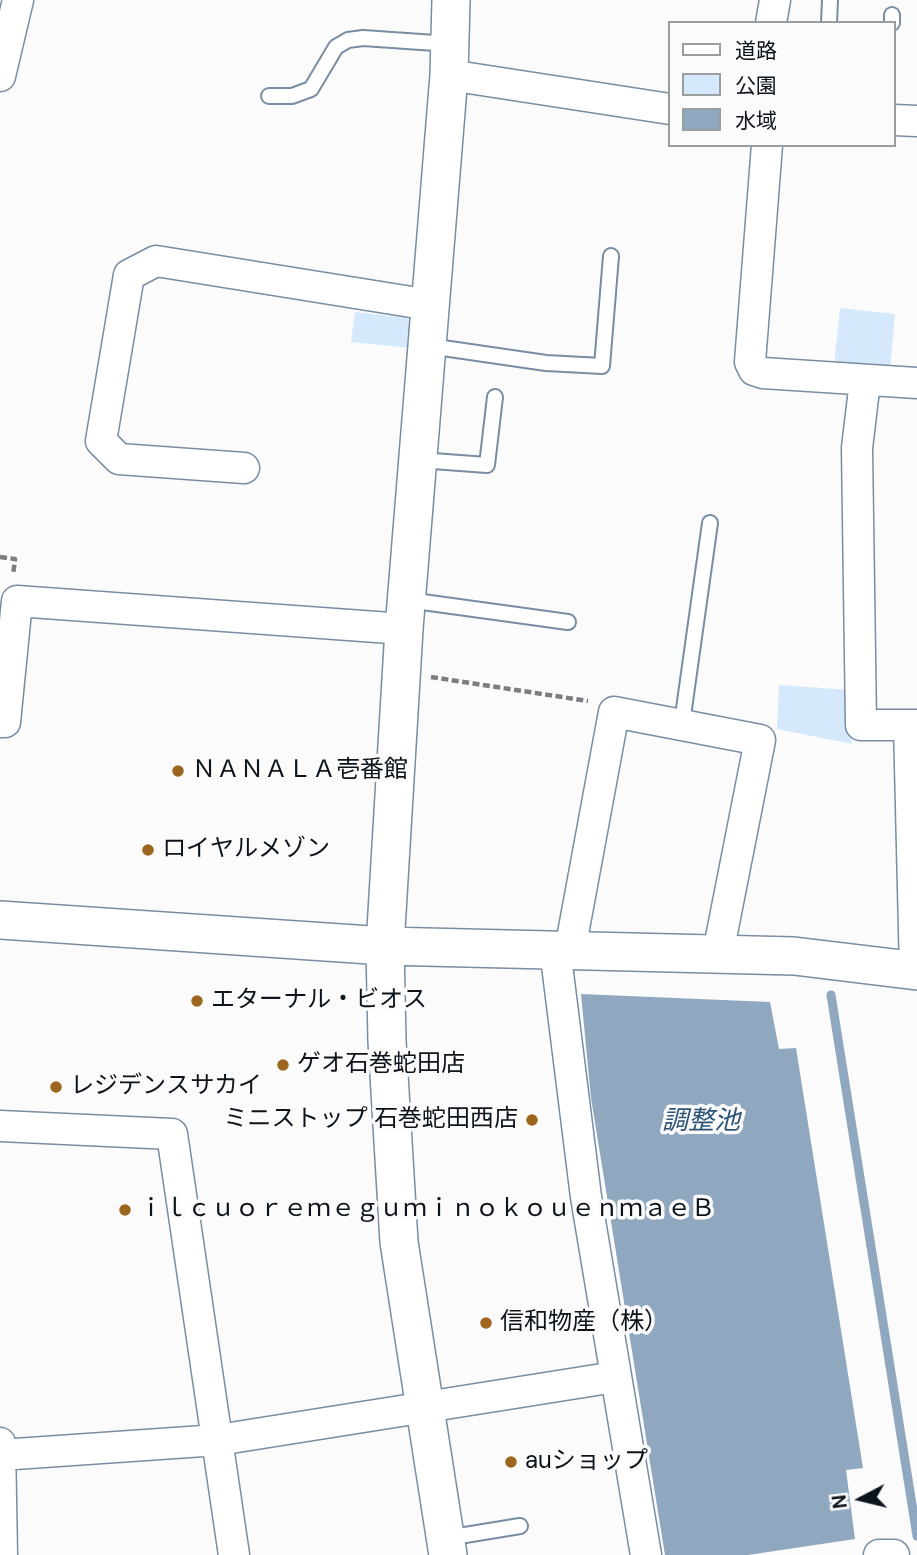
<!DOCTYPE html>
<meta charset="utf-8">
<style>
body{margin:0}
#map{position:relative;width:917px;height:1555px;overflow:hidden;background:#fbfbfb;font-family:"DM Sans","Noto Sans JP",sans-serif}
canvas{display:block}
.legend{position:absolute;left:668px;top:21px;width:228px;height:126px;box-sizing:border-box;background:#fbfbfb;border:2px solid #9b9ea1;margin:0;padding:9px 12px;list-style:none;font-size:21px;color:#0c131b}
.legend li{display:flex;align-items:center;gap:14px;height:35px}
.legend b{width:35px;border:2px solid #9b9ea1}
.north{position:absolute;left:826px;top:1464px;width:70px;height:70px;-webkit-text-stroke:5px #fbfbfb;paint-order:stroke;rotate:263deg;font-size:19px;font-weight:700;line-height:28px;text-align:center;color:#0c131b}
.north::after{content:'';display:block;margin:auto;width:24px;height:32px;background:#0c131b;clip-path:polygon(50% 0,100% 100%,50% 72%,0 100%)}
</style>
<div id="map">
<canvas width="917" height="1555"></canvas>
<ul class="legend">
<li><b style="height:9px;background:#fff"></b>道路</li>
<li><b style="height:19px;background:#d5e8fc"></b>公園</li>
<li><b style="height:19px;background:#90a8bf"></b>水域</li>
</ul>
<div class="north">N</div>
</div>
<script>
const context = document.querySelector('canvas').getContext('2d');
context.lineJoin = 'round';
function fill(path, color) { context.fillStyle = color; context.fill(path, 'evenodd'); }
const shape = rows => new Path2D(rows.map(r => 'M' + r).join(''));
function strokePath(path, color, width, dash) { context.strokeStyle = color; context.lineWidth = width; context.lineCap = dash ? 'butt' : 'round'; context.setLineDash(dash || []); context.stroke(path); }
function label(font, color, halo, rows, align = 'center') {
  context.font = font + ' "DM Sans","Noto Sans JP",sans-serif'; context.lineWidth = 7; context.setLineDash([]); context.textBaseline = 'middle'; context.strokeStyle = halo; context.fillStyle = color; for (const [text, x, y, turn = 0] of rows) {
    context.save(); context.translate(x, y); context.rotate((+turn || 0) * Math.PI / 180); context.textAlign = isNaN(turn) ? turn : align; if (halo) context.strokeText(text, 0, 0); context.fillText(text, 0, 0); context.restore();
  }
}
const green = shape([
 [840,308,895,314,890,371,834,366],
 [355,312,408,318,413,330,411,348,351,342],
 [779,685,850,690,852,744,777,729]
]);
const water = shape([
 [581,994,770,1002,779,1049,796,1048,863,1468,846,1470,855,1539,748,1555,665,1555,591,1098]
]);
const stream = shape([
 [831,995,917,1536]
]);
const path = shape([
 [0,557,15,559,13,575],
 [431,677,588,701]
]);
const service = shape([
 [829,23,830,0],
 [892,23,892,15],
 [269,96,292,96,311,89,336,47,348,40,363,38,450,44],
 [429,346,546,363,602,366,611,256],
 [419,460,487,465,495,397],
 [408,600,568,622],
 [682,723,710,523],
 [447,1538,520,1526]
]);
const minor = shape([
 [771,23,775,0],
 [449,75,670,109],
 [0,76,18,0],
 [894,120,917,121],
 [767,145,750,362,754,370,763,373,917,383],
 [865,381,857,448,861,725,909,725],
 [244,468,119,459,101,441,129,275,156,261,430,305],
 [0,722,5,722,17,601,404,629],
 [555,949,586,1197,646,1555],
 [570,950,614,712,760,740,718,953],
 [915,971,909,725,917,725],
 [0,1126,172,1134,234,1555],
 [0,1443,2,1555],
 [0,1455,218,1440,615,1377],
 [879,1555,894,1555]
]);
const tertiary = shape([
 [0,920,385,946,794,956,917,971],
 [448,1555,399,1242,387,1041,385,946,404,629,449,75,451,0]
]);
const markers = [
 [178,771,7,"#9c661f"],
 [148,850,7,"#9c661f"],
 [197,1001,7,"#9c661f"],
 [283,1065,7,"#9c661f"],
 [56,1087,7,"#9c661f"],
 [532,1120,7,"#9c661f"],
 [125,1210,7,"#9c661f"],
 [486,1323,7,"#9c661f"],
 [511,1462,7,"#9c661f"]
];
const poiNames = [
 ["ＮＡＮＡＬＡ壱番館",192,771],
 ["ロイヤルメゾン",162,850],
 ["エターナル・ビオス",211,1001],
 ["ゲオ石巻蛇田店",297,1065],
 ["レジデンスサカイ",70,1087],
 ["ミニストップ 石巻蛇田西店",518,1120,"right"],
 ["ｉｌｃｕｏｒｅｍｅｇｕｍｉｎｏｋｏｕｅｎｍａｅＢ",139,1210],
 ["信和物産（株）",500,1323],
 ["auショップ",525,1462]
];
const waterNames = [
 ["調整池",701,1122]
];
fill(green, '#d5e8fc');
fill(water, '#90a8bf');
strokePath(stream, '#90a8bf', 9);
strokePath(service, '#798da2', 18);
strokePath(minor, '#798da2', 33);
strokePath(tertiary, '#798da2', 40);
strokePath(path, '#7a7e82', 4.5, [7, 3.5]);
strokePath(service, '#fff', 14);
strokePath(minor, '#fff', 30);
strokePath(tertiary, '#fff', 37);
for (const [x, y, r, color] of markers) { const dot = new Path2D(); dot.arc(x, y, r, 0, 2 * Math.PI); context.fillStyle = color; context.fill(dot); strokePath(dot, '#fbfbfb', 2.5); }
label('24px', '#0c131b', '#fbfbfb', poiNames, 'left');
label('italic 26px', '#2e5578', '#fbfbfb', waterNames);
</script>
